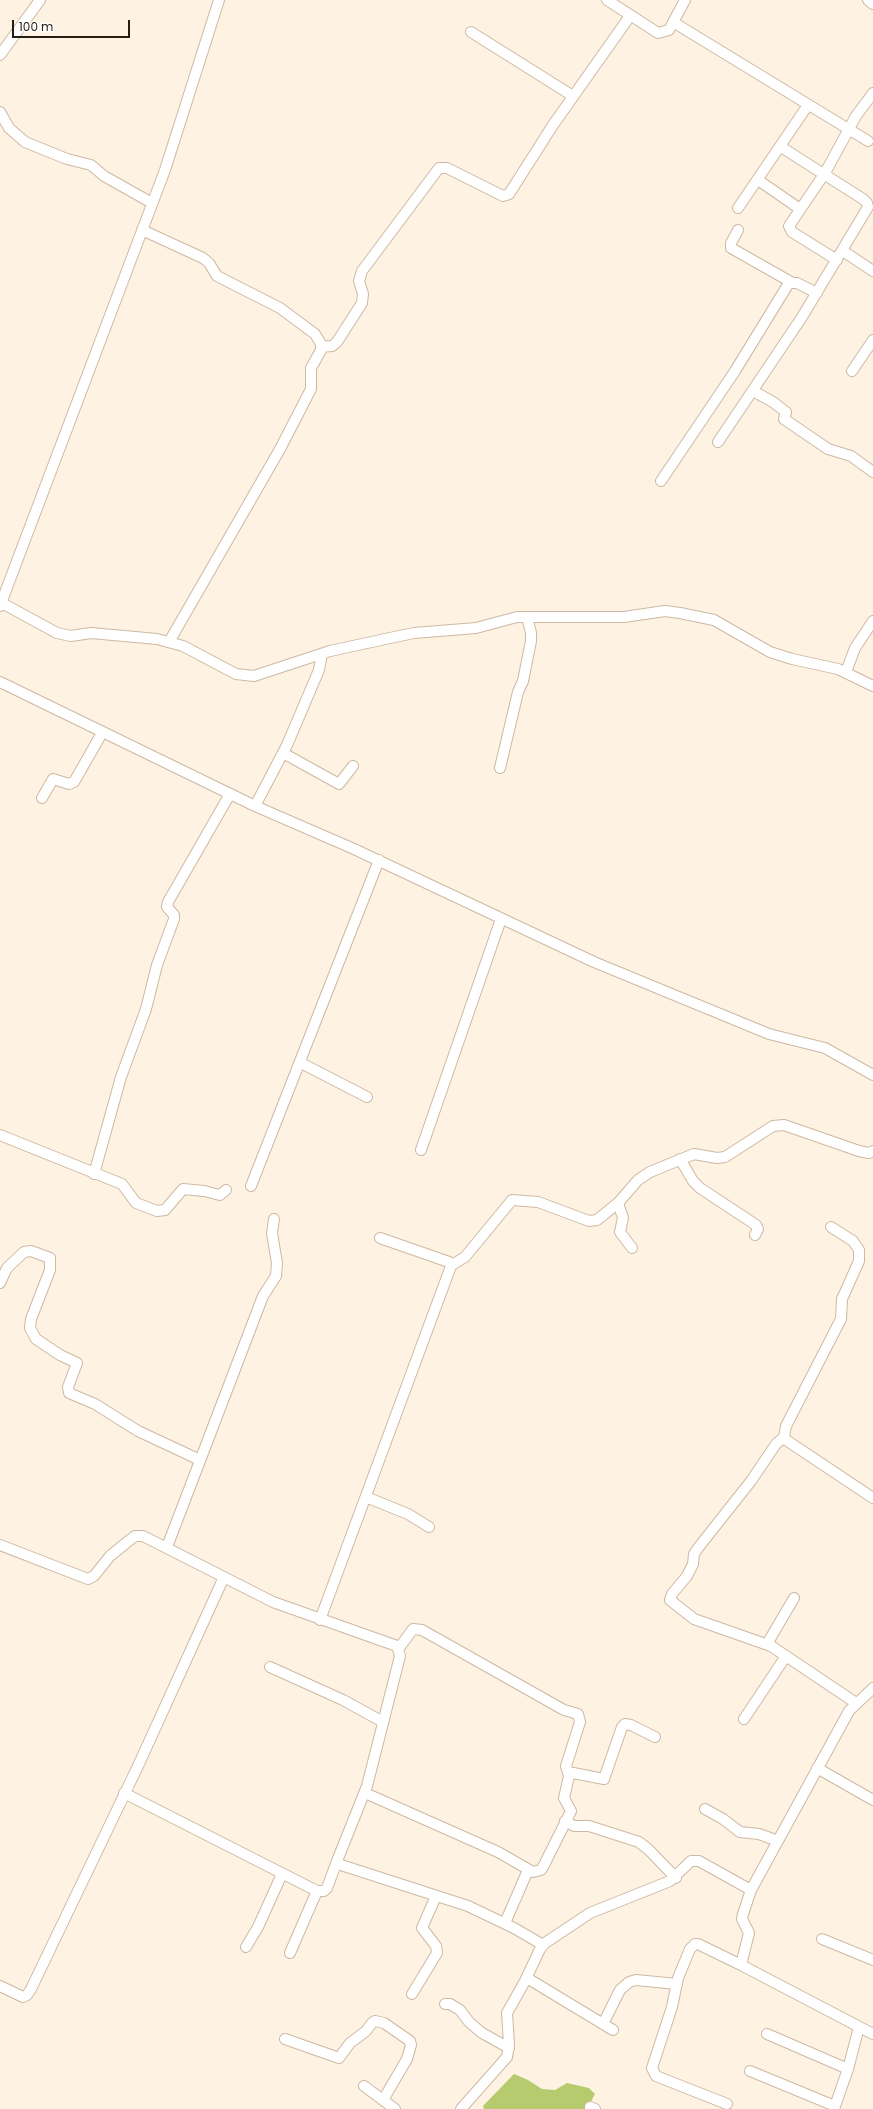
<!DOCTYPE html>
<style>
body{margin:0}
#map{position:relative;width:873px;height:2109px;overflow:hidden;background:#fef2e3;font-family:Poppins,sans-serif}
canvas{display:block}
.scale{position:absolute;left:12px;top:20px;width:118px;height:18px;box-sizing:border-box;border:2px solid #241d14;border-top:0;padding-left:5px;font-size:12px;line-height:14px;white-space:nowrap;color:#241d14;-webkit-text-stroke:3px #fff;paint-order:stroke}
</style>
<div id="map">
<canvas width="873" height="2109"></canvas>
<div class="scale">100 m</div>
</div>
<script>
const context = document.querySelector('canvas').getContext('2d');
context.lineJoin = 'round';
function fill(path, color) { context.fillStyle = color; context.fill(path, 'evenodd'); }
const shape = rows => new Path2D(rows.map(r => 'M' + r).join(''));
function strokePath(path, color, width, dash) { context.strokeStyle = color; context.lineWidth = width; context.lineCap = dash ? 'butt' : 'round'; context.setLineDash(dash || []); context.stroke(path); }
const water = shape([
 [514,2074,528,2080,542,2089,555,2090,567,2083,589,2088,595,2094,587,2109,484,2109,483,2106]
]);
const minor = shape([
 [607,0,658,33,669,30,685,0],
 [868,0,873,4],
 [673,22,868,141],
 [471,32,573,96],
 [0,55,40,0],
 [0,112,9,128,25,142,67,159,91,165,104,176,152,203],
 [758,180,800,209],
 [738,208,808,105],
 [142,230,203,258,209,263,217,276,280,308,315,334,321,344,321,350,311,368,311,389,280,449,169,642],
 [738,230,731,243,731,248,791,282],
 [843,251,873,271],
 [837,260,792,232,789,226,825,173,856,116,873,93],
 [321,347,332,346,337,342,362,303,363,294,359,281,362,271,439,168,447,168,503,196,509,194,553,125,630,16],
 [852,371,873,340],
 [753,391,773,402,786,412,784,419,828,449,851,456,873,472],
 [718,442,802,317,868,207,867,203,863,199,781,147],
 [661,481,735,371,789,283,797,283,817,293],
 [0,602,57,633,71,636,91,633,157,639,183,646,236,674,254,676,330,651,390,638,414,633,476,628,517,617,624,617,665,611,680,613,714,620,770,652,792,659,838,669,873,686],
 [0,606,165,170,219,0],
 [846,672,855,648,873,621],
 [0,682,255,806,354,849,594,962,769,1034,825,1048,873,1075],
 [283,753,339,784,353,766],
 [500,768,518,692,523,681,531,641,531,633,527,617],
 [42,798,53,779,69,784,74,782,102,733],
 [255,806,287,745,319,670,322,654],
 [301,1063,367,1097],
 [0,1135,122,1184,136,1203,157,1211,165,1210,183,1189,204,1191,220,1195,226,1190],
 [421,1150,501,919],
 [680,1159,693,1181,700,1188,756,1225,758,1229,755,1235],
 [94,1174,121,1077,146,1009,157,965,174,919,174,915,167,907,168,902,230,794],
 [251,1186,379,860],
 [618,1203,623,1218,620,1232,632,1248],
 [831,1227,853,1241,859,1250,859,1261,842,1299,841,1319,786,1426,784,1437,786,1440,873,1498],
 [452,1265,465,1257,512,1200,538,1202,589,1221,597,1220,618,1203,638,1180,650,1172,694,1154,717,1158,725,1157,773,1126,784,1125,859,1151,869,1153,873,1151],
 [0,1283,7,1268,24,1252,31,1251,50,1258,50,1270,31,1319,30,1328,36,1339,60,1355,77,1363,68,1387,69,1393,95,1404,138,1431,200,1460],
 [784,1437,776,1444,751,1481,698,1548,694,1554,693,1564,687,1576,672,1594,670,1600,694,1619,771,1646,856,1703],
 [366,1497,408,1514,429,1527],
 [0,1545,88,1579,94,1576,110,1556,131,1539,135,1536,143,1536,273,1602,397,1646,400,1656,367,1786,337,1861,341,1865,468,1906,514,1928,543,1945],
 [167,1547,263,1296,276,1276,277,1263,272,1233,274,1219],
 [320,1620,451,1266,449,1262,380,1238],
 [767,1644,794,1598],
 [270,1667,343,1700,383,1722],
 [744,1719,786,1656],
 [817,1768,873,1800],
 [568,1772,604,1779,622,1727,625,1724,631,1725,655,1737],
 [124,1793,317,1891,324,1891,327,1888,337,1861],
 [365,1793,498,1852,533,1872,541,1870,543,1867,571,1811,564,1798,569,1776,566,1766,580,1722,578,1714,564,1710,422,1630,413,1629,399,1648],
 [705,1809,723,1819,740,1832,759,1834,778,1841],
 [565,1821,574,1826,589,1826,639,1842,649,1850,676,1878],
 [751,1890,849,1711,873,1688],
 [505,1923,528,1870],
 [822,1939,873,1960],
 [246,1947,258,1927,282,1874],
 [290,1953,317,1891],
 [527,1978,613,2030],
 [0,1986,23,1997,27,1995,31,1989,138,1766,224,1577],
 [412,1994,437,1953,436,1946,422,1928,436,1896],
 [445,2004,450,2004,460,2010,469,2022,482,2033,509,2048],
 [603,2024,620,1990,629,1982,636,1980,677,1984],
 [767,2034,848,2069,859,2027],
 [285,2039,339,2058,350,2043,366,2031,372,2023,375,2021,384,2023,410,2041,411,2045,407,2059,383,2100],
 [750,2071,835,2106],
 [364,2086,395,2109],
 [727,2104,656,2076,652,2068,672,2007,678,1978,690,1949,695,1944,698,1944,741,1965,873,2034],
 [590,2107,595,2109],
 [461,2109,507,2057,509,2044,507,2013,525,1981,540,1949,545,1943,590,1913,670,1881,691,1861,699,1861,751,1890,743,1914,742,1919,749,1933,741,1965],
 [834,2109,848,2069]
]);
fill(water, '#b5cb6d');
strokePath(minor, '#cdb9a2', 12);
strokePath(minor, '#fff', 10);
</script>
